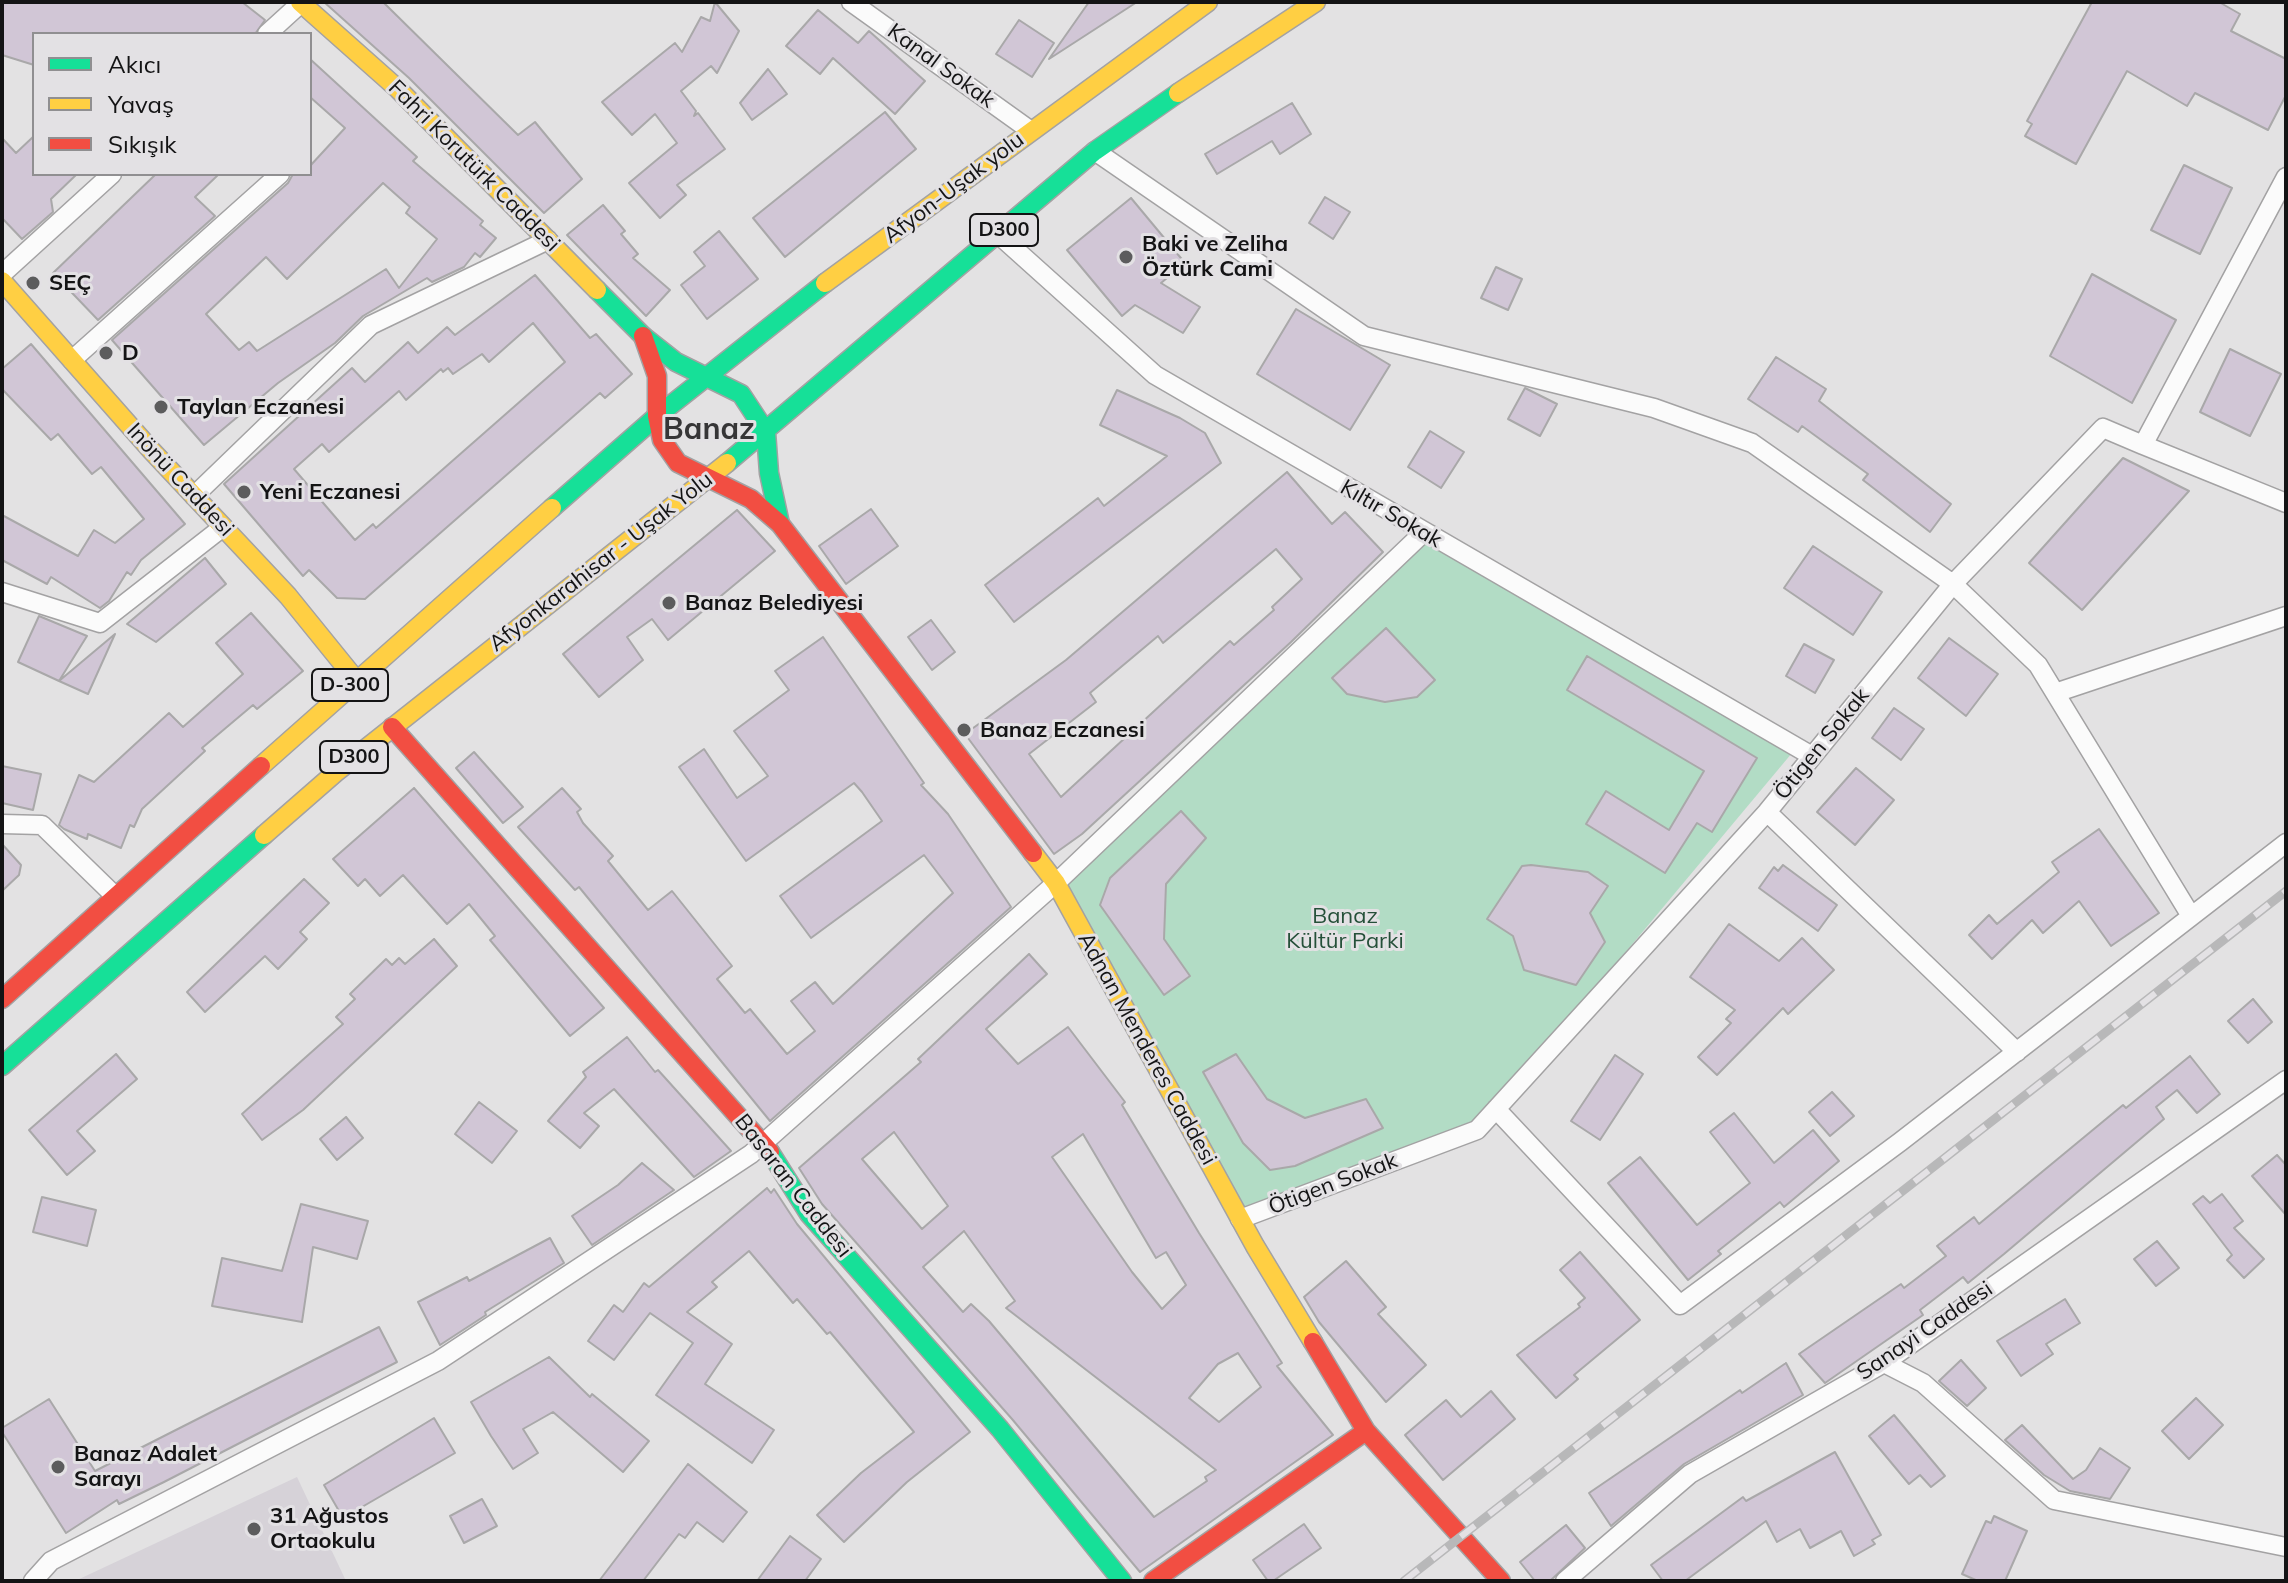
<!DOCTYPE html>
<meta charset="utf-8">
<style>
body{margin:0}
#map{position:relative;width:2288px;height:1583px;overflow:hidden;background:#e3e2e3;font-family:Mulish,sans-serif}
canvas{display:block}
.frame{position:absolute;inset:0;border:4px solid #141415;pointer-events:none}
.legend{position:absolute;left:32px;top:32px;width:280px;height:144px;box-sizing:border-box;background:#e3e1e4;border:2px solid #908f91;margin:0;padding:10px 14px;list-style:none;font-size:24px;color:#141415}
.legend li{display:flex;align-items:center;gap:16px;height:40px}
.legend b{width:40px;border:2px solid #908f91}
</style>
<div id="map">
<canvas width="2288" height="1583"></canvas>
<div class="frame"></div>
<ul class="legend">
<li><b style="height:10px;background:#16e098"></b>Akıcı</li>
<li><b style="height:10px;background:#ffcf43"></b>Yavaş</li>
<li><b style="height:10px;background:#f24e42"></b>Sıkışık</li>
</ul>
</div>
<script>
const context = document.querySelector('canvas').getContext('2d');
context.lineJoin = 'round';
function fill(path, color) { context.fillStyle = color; context.fill(path, 'evenodd'); }
const shape = rows => new Path2D(rows.map(r => 'M' + r).join(''));
function strokePath(path, color, width, dash) { context.strokeStyle = color; context.lineWidth = width; context.lineCap = dash ? 'butt' : 'round'; context.setLineDash(dash || []); context.stroke(path); }
function label(font, color, halo, rows, align = 'center') {
  context.font = font + ' Mulish,sans-serif'; context.lineWidth = 6; context.setLineDash([]); context.textBaseline = 'middle'; context.strokeStyle = halo; context.fillStyle = color; for (const [text, x, y, turn = 0] of rows) {
    context.save(); context.translate(x, y); context.rotate((+turn || 0) * Math.PI / 180); context.textAlign = isNaN(turn) ? turn : align; if (halo) context.strokeText(text, 0, 0); context.fillText(text, 0, 0); context.restore();
  }
}
const built = shape([
 [297,1477,346,1581,75,1581]
]);
const green = shape([
 [1429,536,1797,747,1477,1130,1240,1219,1056,883]
]);
const building = shape([
 [2,2,242,2,265,20,255,34,34,34,34,65,2,55,2,2],
 [324,2,383,2,518,135,535,122,582,179,544,213,409,78,324,2],
 [715,2,739,31,717,73,711,66,681,91,696,111,694,116,698,113,725,149,677,185,686,195,660,218,629,183,677,143,655,114,632,135,602,102,675,43,682,52,701,17,710,21,715,2],
 [1089,2,1137,2,1049,59,1089,2],
 [2092,2,2219,2,2240,14,2231,31,2286,59,2286,95,2268,130,2195,93,2187,106,2127,71,2076,164,2025,136,2032,124,2027,121,2092,2],
 [818,10,858,43,869,31,925,81,895,114,833,58,820,74,786,46,818,10],
 [1019,20,1054,43,1032,77,996,54,1019,20],
 [310,59,417,157,413,161,483,221,480,225,496,238,480,257,475,253,464,267,432,282,427,278,363,316,335,343,278,383,204,445,112,340,288,183,293,174,310,174,310,166,345,128,310,97,310,59],
 [383,183,410,207,406,213,437,239,399,288,386,269,257,351,249,342,239,350,206,314,266,257,287,279,383,183],
 [768,69,787,94,752,120,740,103,768,69],
 [1292,103,1311,134,1280,154,1272,141,1217,174,1205,154,1292,103],
 [885,112,916,149,785,257,753,218,885,112],
 [34,136,34,174,77,174,51,199,53,212,22,239,2,218,2,138,16,153,34,136],
 [2184,165,2232,188,2200,254,2151,230,2184,165],
 [156,174,219,174,195,197,215,216,98,320,53,273,156,174],
 [1325,197,1350,212,1333,239,1309,223,1325,197],
 [1131,198,1185,263,1161,283,1200,307,1183,333,1135,305,1122,316,1067,250,1131,198],
 [603,205,625,231,621,234,638,254,633,258,670,290,646,316,567,235,603,205],
 [719,231,758,279,707,319,681,285,705,266,694,252,719,231],
 [1496,267,1522,279,1508,310,1481,298,1496,267],
 [2092,274,2176,320,2132,403,2050,356,2092,274],
 [535,275,590,338,596,334,632,374,605,398,600,393,365,599,337,598,309,570,303,576,224,484,352,368,365,382,408,342,418,353,447,327,455,335,535,275],
 [533,323,565,362,376,528,373,524,355,540,294,469,322,444,329,452,399,391,406,400,441,369,443,372,448,368,453,374,482,354,489,362,533,323],
 [1296,309,1390,365,1350,430,1257,374,1296,309],
 [31,344,185,524,141,560,131,575,127,572,109,601,100,608,51,577,47,584,2,560,2,515,78,556,94,530,115,543,144,519,101,467,92,474,58,434,51,440,2,389,2,369,31,344],
 [2230,349,2281,374,2250,436,2200,412,2230,349],
 [1776,357,1826,389,1819,401,1951,504,1930,532,1863,480,1868,474,1802,426,1798,432,1748,399,1776,357],
 [1525,388,1557,404,1540,436,1508,419,1525,388],
 [1117,390,1180,418,1205,433,1221,463,1014,622,985,585,1098,498,1104,506,1167,456,1100,425,1117,390],
 [1430,431,1464,452,1441,488,1408,467,1430,431],
 [2123,458,2189,491,2082,610,2029,563,2123,458],
 [1287,472,1332,524,1345,512,1383,552,1291,642,1082,834,1054,854,965,734,1066,660,1287,472],
 [1276,549,1302,579,1272,607,1274,610,1234,645,1230,641,1061,797,1029,754,1096,702,1090,693,1158,636,1163,643,1276,549],
 [871,509,898,546,846,584,819,546,871,509],
 [737,510,775,551,668,640,652,619,627,637,643,660,599,697,563,654,737,510],
 [1813,546,1882,592,1853,635,1784,588,1813,546],
 [205,558,226,584,156,642,127,624,205,558],
 [251,613,303,671,257,709,253,705,202,748,205,751,142,809,134,827,130,825,121,848,88,834,87,839,64,829,59,825,79,775,94,782,169,713,183,727,243,674,216,643,251,613],
 [39,616,87,636,59,681,18,662,39,616],
 [931,620,955,652,932,670,908,637,931,620],
 [1386,628,1435,680,1417,697,1385,702,1347,694,1332,678,1386,628],
 [115,634,88,694,59,681,115,634],
 [823,637,924,783,921,785,948,814,1011,907,770,1121,579,887,575,890,518,827,562,788,581,809,577,812,583,823,613,856,608,861,648,910,672,891,732,966,717,979,745,1013,750,1009,787,1054,815,1031,791,1001,815,982,833,1004,953,893,924,855,811,938,780,896,882,821,862,792,854,783,746,861,679,767,704,749,737,798,768,776,734,731,789,690,775,671,823,637],
 [1949,638,1998,674,1966,716,1918,678,1949,638],
 [1804,644,1834,660,1815,693,1786,676,1804,644],
 [1587,656,1757,758,1712,832,1697,823,1665,873,1586,824,1606,791,1669,830,1704,771,1567,690,1587,656],
 [1894,708,1924,729,1901,760,1872,738,1894,708],
 [474,752,523,807,503,823,456,768,474,752],
 [2,766,41,774,33,810,2,803,2,766],
 [1856,768,1894,800,1855,845,1817,812,1856,768],
 [414,788,604,1008,570,1036,490,940,495,936,469,904,447,924,403,875,380,896,365,879,358,886,333,859,414,788],
 [1181,811,1206,838,1166,884,1164,939,1190,976,1164,995,1100,905,1110,878,1181,811],
 [2099,829,2159,913,2111,946,2079,901,2043,933,2032,920,1992,959,1969,935,1989,915,1997,924,2059,872,2052,862,2099,829],
 [2,844,21,865,19,875,2,891,2,844],
 [1531,865,1588,872,1608,886,1590,913,1605,942,1576,985,1524,970,1513,936,1487,919,1522,866,1531,865],
 [1783,865,1837,905,1818,931,1759,888,1774,867,1778,871,1783,865],
 [304,879,329,903,300,932,307,939,278,969,265,956,205,1012,187,992,304,879],
 [1729,924,1779,961,1802,938,1834,970,1788,1014,1783,1008,1717,1075,1698,1057,1731,1023,1726,1019,1735,1010,1690,977,1729,924],
 [434,939,457,966,303,1110,262,1140,242,1114,343,1024,336,1017,355,999,350,994,386,959,392,965,399,958,405,964,434,939],
 [1029,954,1047,974,986,1029,1018,1064,1068,1027,1125,1102,1122,1105,1199,1233,1282,1363,1277,1366,1333,1435,1140,1572,1012,1419,822,1204,799,1168,921,1062,918,1059,1029,954],
 [894,1132,948,1206,922,1229,862,1159,894,1132],
 [1083,1134,1156,1258,1166,1252,1186,1285,1162,1309,1132,1272,1052,1157,1083,1134],
 [964,1231,1015,1301,1006,1308,1216,1470,1205,1477,1207,1481,1154,1517,989,1321,971,1304,963,1312,923,1267,964,1231],
 [1238,1353,1261,1387,1219,1422,1189,1398,1218,1364,1238,1353],
 [2253,999,2272,1022,2248,1043,2228,1021,2253,999],
 [627,1037,655,1072,658,1070,731,1151,694,1177,614,1089,584,1113,599,1126,580,1148,548,1121,586,1077,583,1072,627,1037],
 [116,1054,137,1079,77,1131,95,1151,67,1175,29,1130,116,1054],
 [1236,1054,1267,1099,1305,1118,1366,1099,1383,1128,1295,1166,1270,1170,1243,1143,1203,1072,1236,1054],
 [1615,1055,1643,1074,1600,1140,1571,1121,1615,1055],
 [2190,1056,2220,1094,2197,1113,2177,1090,2156,1107,2164,1119,2004,1254,1968,1283,1963,1277,1920,1310,1923,1315,1825,1383,1799,1354,1901,1284,1904,1288,1946,1256,1937,1246,1974,1217,1979,1224,2123,1105,2126,1108,2190,1056],
 [1832,1092,1854,1116,1830,1136,1809,1112,1832,1092],
 [479,1102,517,1131,492,1163,455,1134,479,1102],
 [1734,1113,1774,1163,1813,1130,1839,1161,1784,1207,1780,1202,1718,1251,1721,1254,1688,1280,1608,1183,1640,1157,1697,1225,1750,1183,1710,1132,1734,1113],
 [346,1117,363,1138,337,1160,320,1139,346,1117],
 [2277,1155,2286,1165,2286,1215,2252,1176,2277,1155],
 [642,1163,674,1190,592,1245,572,1216,618,1185,642,1163],
 [767,1188,771,1193,774,1189,797,1224,970,1432,907,1482,844,1542,817,1515,861,1473,914,1432,830,1332,827,1334,797,1299,793,1303,749,1251,712,1282,717,1287,687,1312,732,1344,705,1384,774,1430,752,1463,656,1395,693,1343,650,1313,614,1360,588,1341,614,1305,623,1312,644,1283,649,1287,767,1188],
 [2222,1194,2243,1221,2234,1228,2264,1259,2244,1278,2227,1260,2232,1255,2193,1204,2203,1196,2210,1203,2222,1194],
 [42,1197,96,1210,87,1246,33,1232,42,1197],
 [301,1204,368,1221,357,1259,313,1247,302,1322,212,1306,222,1258,282,1271,301,1204],
 [550,1238,564,1263,485,1312,486,1315,440,1345,418,1302,467,1277,469,1281,550,1238],
 [2157,1241,2179,1268,2156,1286,2134,1259,2157,1241],
 [1580,1252,1640,1320,1574,1375,1578,1379,1556,1398,1517,1355,1580,1307,1578,1304,1585,1298,1560,1270,1580,1252],
 [1346,1261,1386,1307,1378,1314,1426,1365,1386,1402,1319,1322,1304,1297,1346,1261],
 [2065,1299,2080,1323,2046,1344,2053,1354,2021,1376,1997,1341,2065,1299],
 [379,1327,397,1362,164,1482,119,1504,117,1500,66,1533,2,1432,2,1428,49,1399,95,1471,379,1327],
 [549,1357,590,1397,592,1394,649,1441,623,1472,553,1412,523,1429,538,1453,513,1469,491,1436,471,1402,549,1357],
 [1961,1360,1986,1388,1967,1406,1939,1381,1961,1360],
 [1786,1363,1803,1395,1684,1464,1611,1526,1589,1493,1740,1390,1742,1393,1786,1363],
 [1491,1391,1515,1419,1443,1480,1405,1435,1446,1400,1461,1417,1491,1391],
 [2196,1398,2223,1425,2189,1459,2162,1431,2196,1398],
 [1894,1415,1945,1476,1931,1487,1920,1475,1909,1484,1869,1436,1894,1415],
 [434,1418,455,1453,343,1518,324,1485,434,1418],
 [2022,1425,2073,1479,2086,1470,2100,1448,2130,1468,2110,1499,2070,1491,2044,1475,2005,1440,2022,1425],
 [1835,1452,1881,1535,1872,1540,1875,1544,1854,1556,1841,1531,1810,1548,1800,1529,1777,1542,1766,1521,1685,1581,1663,1581,1651,1565,1743,1497,1746,1501,1835,1452],
 [688,1464,747,1512,723,1542,697,1522,685,1538,679,1534,643,1581,599,1581,688,1464],
 [482,1499,497,1526,464,1543,450,1516,482,1499],
 [1994,1516,2027,1531,2005,1581,1978,1581,1962,1574,1986,1521,1991,1523,1994,1516],
 [1304,1524,1321,1548,1273,1581,1268,1581,1253,1560,1304,1524],
 [1566,1525,1585,1548,1550,1581,1535,1581,1520,1562,1566,1525],
 [790,1536,821,1559,805,1581,757,1581,790,1536]
]);
const street = shape([
 [851,2,1031,131],
 [267,34,301,3],
 [1095,151,1364,336,1654,408,1752,443,1953,584,2038,665,2191,916],
 [998,234,1155,375,1812,756],
 [2,274,112,174],
 [72,360,280,174],
 [2143,445,2286,503],
 [194,496,371,325,548,240],
 [2,592,100,623,223,527],
 [2055,693,2286,616],
 [1767,812,2017,1052],
 [2,824,42,825,115,896],
 [1496,1109,1680,1305,1900,1142,2286,843],
 [1240,1219,1477,1130,1767,812,1953,584,2103,428,2143,445,2286,177],
 [1884,1363,1923,1383,2054,1500,2286,1547],
 [33,1581,51,1561,438,1361,751,1154,1056,883,1423,533],
 [1565,1581,1690,1474,1884,1363,2286,1080]
]);
const fast = shape([
 [597,290,643,336,676,362,741,394,766,432,769,473,780,524],
 [727,463,1095,151,1178,93],
 [552,508,657,416,825,283],
 [2,1066,264,835],
 [770,1152,809,1214,1000,1429,1122,1581]
]);
const slow = shape([
 [300,2,398,89,597,290],
 [1178,93,1316,2],
 [2,281,151,450,288,596,356,680],
 [825,283,1208,2],
 [261,766,552,508],
 [264,835,335,773,727,463],
 [1033,853,1056,883,1255,1246,1313,1342]
]);
const jam = shape([
 [643,336,657,376,657,416,662,440,678,463,751,499,780,524,1033,853],
 [392,727,770,1152],
 [2,999,261,766],
 [1313,1342,1366,1431,1501,1581],
 [1153,1581,1366,1431]
]);
const rail = shape([
 [1404,1581,2286,891]
]);
const markers = [
 [1126,257,8,"#5c5c5d"],
 [33,283,8,"#5c5c5d"],
 [106,353,8,"#5c5c5d"],
 [161,407,8,"#5c5c5d"],
 [244,492,8,"#5c5c5d"],
 [669,603,8,"#5c5c5d"],
 [964,730,8,"#5c5c5d"],
 [58,1467,8,"#5c5c5d"],
 [254,1529,8,"#5c5c5d"]
];
const shields = [
 [1004,230,68],
 [350,685,76],
 [354,757,68]
];
const shieldNames = [
 ["D300",1004,230],
 ["D-300",350,685],
 ["D300",354,757]
];
const streetNames = [
 ["Kanal Sokak",941,66,36],
 ["Fahri Korutürk Caddesi",474,166,45],
 ["Afyon-Uşak yolu",954,188,-37],
 ["Inönü Caddesi",180,480,47],
 ["Kıltır Sokak",1391,514,30],
 ["Afyonkarahisar - Uşak Yolu",601,562,-38],
 ["Ötigen Sokak",1822,744,-51],
 ["Adnan Menderes Caddesi",1147,1049,61],
 ["Ötigen Sokak",1333,1184,-21],
 ["Basaran Caddesi",793,1186,52],
 ["Sanayi Caddesi",1925,1331,-34]
];
const poiNames = [
 ["Baki ve Zeliha",1142,244],
 ["Öztürk Cami",1142,269],
 ["SEÇ",49,283],
 ["D",122,353],
 ["Taylan Eczanesi",177,407],
 ["Yeni Eczanesi",260,492],
 ["Banaz Belediyesi",685,603],
 ["Banaz Eczanesi",980,730],
 ["Banaz Adalet",74,1454],
 ["Sarayı",74,1479],
 ["31 Ağustos",270,1516],
 ["Ortaokulu",270,1541]
];
const parkNames = [
 ["Banaz",1345,916],
 ["Kültür Parki",1345,941]
];
const districtNames = [
 ["Banaz",709,430]
];
fill(built, '#d6d2d8');
fill(green, '#b2dcc5');
fill(building, '#d1c6d6');
strokePath(building, '#a9a8a9', 2);
strokePath(street, '#a3a2a3', 21);
strokePath(fast, '#a3a2a3', 21);
strokePath(slow, '#a3a2a3', 21);
strokePath(jam, '#a3a2a3', 21);
strokePath(street, '#fbfbfb', 18);
strokePath(fast, '#16e098', 18);
strokePath(slow, '#ffcf43', 18);
strokePath(jam, '#f24e42', 18);
strokePath(rail, '#b8b8b9', 9);
strokePath(rail, '#e3e1e4', 6, [18]);
for (const [x, y, r, color] of markers) { const dot = new Path2D(); dot.arc(x, y, r, 0, 2 * Math.PI); context.fillStyle = color; context.fill(dot); strokePath(dot, '#e3e1e4', 3); }
for (const [x, y, w] of shields) { const box = new Path2D(); box.roundRect(x - w / 2, y - 16, w, 32, 6); context.fillStyle = '#e3e1e4'; context.fill(box); strokePath(box, '#141415', 2); }
label('bold 20px', '#141415', null, shieldNames);
label('22px', '#141415', '#e3e1e4', streetNames);
label('bold 22px', '#141415', '#e3e1e4', poiNames, 'left');
label('22px', '#255039', '#e3e1e4', parkNames);
label('bold 30px', '#363537', '#e3e1e4', districtNames);
</script>
